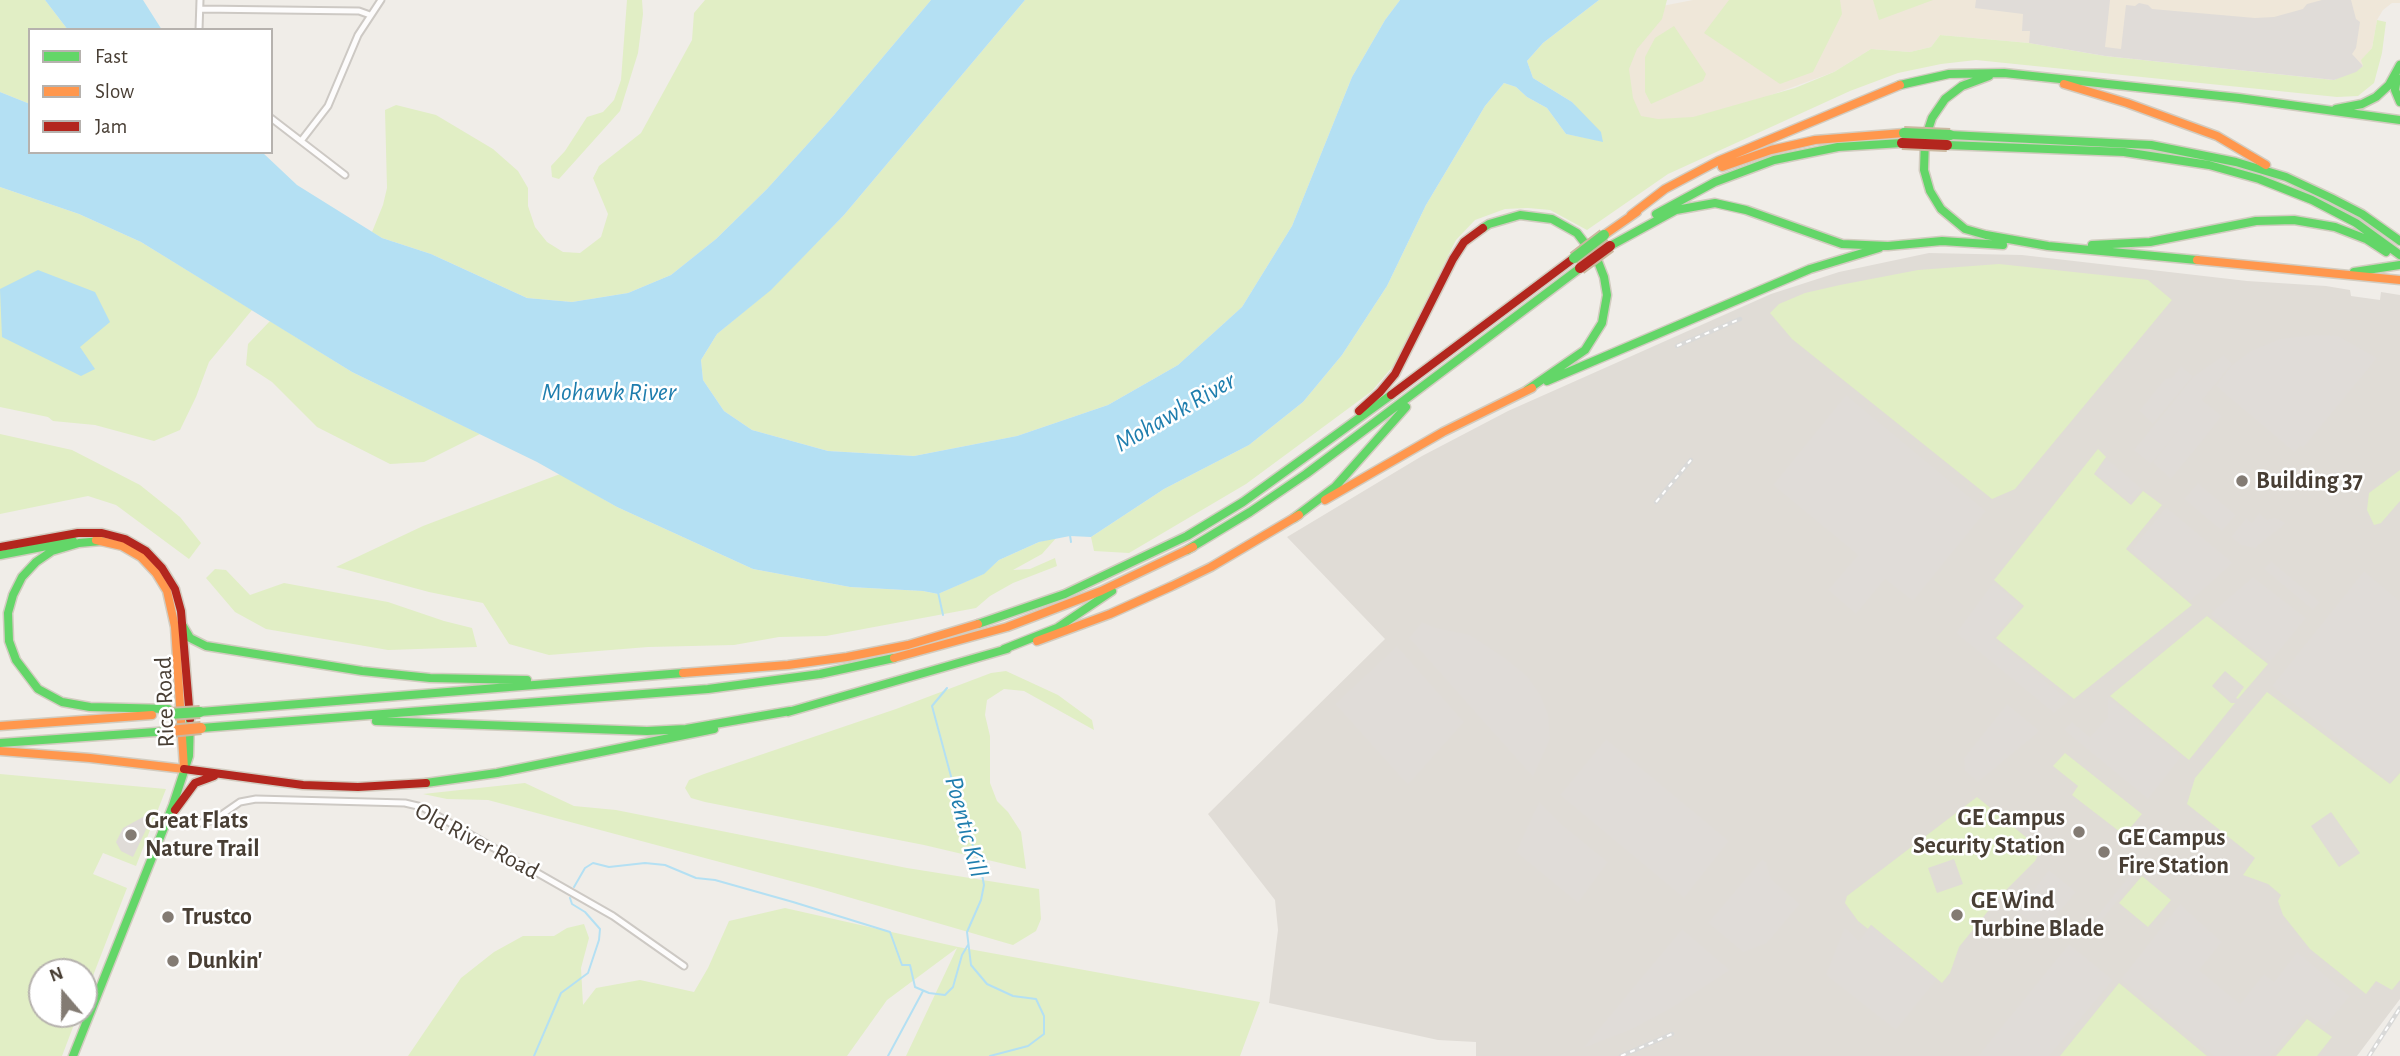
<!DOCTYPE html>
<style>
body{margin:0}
#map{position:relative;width:2400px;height:1056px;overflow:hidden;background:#f0ede8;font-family:"Alegreya Sans",sans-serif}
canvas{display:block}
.legend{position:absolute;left:28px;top:28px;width:245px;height:126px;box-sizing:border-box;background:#fff;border:2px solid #b6b2ae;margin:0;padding:9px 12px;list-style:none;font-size:21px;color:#483e34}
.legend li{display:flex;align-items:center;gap:14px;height:35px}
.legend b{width:35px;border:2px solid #b6b2ae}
.north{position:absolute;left:28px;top:958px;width:70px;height:70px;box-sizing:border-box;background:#fff;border:2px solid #b6b2ae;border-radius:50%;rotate:340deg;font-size:19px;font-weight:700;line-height:28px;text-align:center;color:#483e34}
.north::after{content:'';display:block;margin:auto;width:24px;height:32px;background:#837b73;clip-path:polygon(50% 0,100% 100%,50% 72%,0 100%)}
</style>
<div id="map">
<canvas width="2400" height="1056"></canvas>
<ul class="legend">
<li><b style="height:9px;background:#63d668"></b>Fast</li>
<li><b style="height:9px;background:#ff974d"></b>Slow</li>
<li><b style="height:9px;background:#b3261e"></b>Jam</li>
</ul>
<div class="north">N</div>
</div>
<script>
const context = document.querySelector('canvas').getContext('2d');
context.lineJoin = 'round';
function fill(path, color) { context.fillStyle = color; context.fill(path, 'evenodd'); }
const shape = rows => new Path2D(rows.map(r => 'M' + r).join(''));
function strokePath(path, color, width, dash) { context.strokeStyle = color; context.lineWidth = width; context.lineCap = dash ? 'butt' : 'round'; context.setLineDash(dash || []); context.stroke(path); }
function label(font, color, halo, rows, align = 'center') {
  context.font = font + ' "Alegreya Sans",sans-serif'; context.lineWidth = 5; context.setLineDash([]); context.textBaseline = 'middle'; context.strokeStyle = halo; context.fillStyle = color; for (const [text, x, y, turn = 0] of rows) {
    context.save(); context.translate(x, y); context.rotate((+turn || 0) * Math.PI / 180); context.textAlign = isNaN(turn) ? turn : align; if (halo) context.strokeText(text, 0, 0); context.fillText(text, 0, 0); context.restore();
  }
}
const industrial = shape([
 [1929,253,2022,255,2247,281,2326,286,2350,290,2351,296,2380,300,2381,292,2400,295,2400,999,2357,1056,1476,1056,1476,1042,1438,1040,1269,1003,1278,930,1275,900,1208,814,1385,639,1287,537,1422,456,1508,411,1771,294,1839,272]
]);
const education = shape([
 [1693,0,2400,0,2400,3,2392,3,2383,10,2377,20,2372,48,2362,60,2363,66,2121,57,2029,43,1940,35,1931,47,1910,52,1871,49,1834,72,1692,124,1639,124,1626,94,1618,26,1657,7]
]);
const green = shape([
 [0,0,45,0,68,30,30,30,30,104,0,92],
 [627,0,642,0,643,14,638,53,620,111,559,179,552,177,551,166,565,151,587,117,603,112,614,100,621,80],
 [705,0,931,0,834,115,767,189,716,239,671,275,628,293,572,302,527,298,431,254,382,238,372,232,383,205,387,188,385,110,396,105,436,115,493,149,518,171,528,188,528,206,535,227,547,242,563,252,580,253,601,237,608,214,593,178,599,166,641,133,692,40,694,13],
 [1025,0,1400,0,1385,20,1352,77,1292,226,1242,307,1178,365,1108,405,1017,436,914,456,828,451,752,430,724,411,703,380,701,360,717,334,771,289,844,215],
 [1599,0,1667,0,1662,19,1637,49,1629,69,1633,98,1641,116,1658,119,1693,117,1795,88,1834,72,1871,49,1910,52,1931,47,1940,35,2029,43,2105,56,2334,80,2363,66,2361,60,2372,48,2377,20,2386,22,2382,53,2374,83,2358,96,2337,97,1976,60,1941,64,1898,73,1850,91,1668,174,1587,230,1550,210,1528,208,1505,209,1475,220,1456,240,1394,365,1372,391,1246,484,1129,553,1094,551,1091,537,1164,489,1249,445,1303,402,1342,355,1387,286,1426,205,1485,106,1504,83,1516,87,1527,97,1547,108,1566,134,1602,141,1572,102,1533,78,1527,61,1543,43],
 [1729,0,1840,0,1842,14,1813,72,1780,84,1704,33],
 [1873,0,1933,0,1879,20],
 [1674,26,1706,74,1703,81,1651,104,1645,92,1645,57,1655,38],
 [0,187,79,214,141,242,252,310,209,362,196,397,180,430,154,441,95,425,53,421,48,417,0,407],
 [1999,264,2148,280,2172,300,2015,489,1992,499,1792,339,1770,313,1779,304,1805,293,1840,285,1918,270],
 [270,321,352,372,480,434,424,462,390,464,317,427,272,382,246,365,248,344],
 [0,434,72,450,140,485,180,517,201,543,189,559,116,505,88,496,0,514],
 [2098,449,2106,457,2094,474,2131,505,2143,491,2162,505,2126,549,2192,605,2074,699,1996,638,2024,606,1994,580],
 [2400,470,2400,501,2381,523,2374,525,2367,510,2369,493],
 [560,474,617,507,753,569,850,587,923,591,938,594,983,574,999,560,1039,542,1057,537,1042,554,1013,570,1030,569,1055,558,1057,566,1013,583,990,596,976,608,826,636,779,637,734,645,648,647,549,655,509,644,483,603,429,592,336,567,423,526],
 [215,569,226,570,250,595,284,583,388,602,444,621,472,628,477,647,388,650,266,629,235,612,206,578],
 [2207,616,2268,664,2238,699,2236,698,2244,687,2225,671,2212,686,2231,703,2235,703,2189,760,2110,696],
 [1006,671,1058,695,1092,720,1094,730,1024,691,1004,689,987,700,985,715,990,736,990,783,997,801,1008,812,1021,832,1026,869,924,845,705,802,691,798,685,788,689,780,704,774,896,709,991,673],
 [2267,692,2390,784,2400,773,2400,980,2392,990,2376,981,2366,994,2310,949,2283,915,2278,901,2281,895,2268,884,2243,875,2255,858,2187,804,2195,778],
 [2331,812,2360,853,2339,867,2311,826],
 [2065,753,2142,814,2124,835,2072,795,2078,786,2053,766],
 [0,774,166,789,136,866,103,853,93,874,127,888,84,999,84,972,42,972,42,1014,78,1014,62,1056,0,1056],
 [525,783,574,806,616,810,907,868,1039,889,1041,919,1036,931,1013,945,817,888,488,800,447,799,423,794],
 [1977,797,2038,847,2039,853,2035,861,2001,895,1959,947,1950,973,1942,983,1871,925,1868,929,1858,921,1845,903,1847,896],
 [1954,859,1963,884,1937,893,1928,868],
 [2142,876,2171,900,2148,927,2119,903],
 [785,908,958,947,1260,1002,1240,1056,906,1056,957,948,887,1000,847,1056,408,1056,461,978,494,952,523,936,554,936,567,928,584,924,589,938,581,968,583,1005,596,988,640,980,694,992,708,968,729,921],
 [2119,983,2207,1056,2060,1056],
 [2307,1019,2332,1037,2317,1056,2276,1056]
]);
const parking = shape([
 [1976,0,2110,0,2105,47,2121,49,2126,5,2135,6,2139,3,2148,5,2152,9,2255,18,2274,17,2303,9,2307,4,2322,0,2351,0,2356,19,2360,22,2356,48,2352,54,2363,66,2356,72,2334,80,2105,56,2029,43,2030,31,2022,31,2023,14,1975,8],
 [2315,335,2338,336,2377,358,2303,448,2300,446,2294,452,2216,386,2232,365,2251,351,2280,339],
 [2224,355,2232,364,2202,400,2222,416,2171,479,2153,463,2180,428,2151,464,2134,450,2194,376],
 [2181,366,2193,376,2153,424,2139,411,2165,379,2172,378],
 [1846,395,1986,511,1913,601,1885,579,1856,614,1828,590,1858,555,1773,485],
 [2106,458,2142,489,2130,503,2095,473],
 [2198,483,2236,515,2222,531,2184,499],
 [2166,507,2233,563,2190,601,2135,554,2133,548],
 [2259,513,2267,520,2275,518,2286,523,2255,548,2241,545,2231,537,2246,518,2252,523],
 [2271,561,2320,602,2313,610,2264,569],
 [2364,571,2400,601,2400,770,2391,782,2272,686],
 [2253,577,2306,618,2270,662,2210,614],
 [1993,583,2020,604,1994,638,2069,701,2054,713,1956,633],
 [1422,622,1436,628,1470,635,1505,658,1527,676,1540,694,1548,714,1549,728,1550,739,1533,777,1409,638],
 [1397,646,1464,722,1408,785,1335,704],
 [2108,697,2181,757,2148,799,2064,730,2072,722,2090,737,2108,717],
 [2007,704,2040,731,1978,782,1965,771,1964,758],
 [1606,739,1729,841,1684,898,1560,795],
 [1539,802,1560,823,1608,862,1578,903,1516,852],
 [143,817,151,819,133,857,121,851,116,842,123,828],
 [1762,859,1766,862,1771,879,1800,904,1767,943,1743,952,1708,923],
 [2049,870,2076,892,2047,927,2040,921,2036,927,2014,908,2020,899,2025,902],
 [2134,870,2139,874,2086,940,2081,936],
 [2180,904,2222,942,2199,970,2240,1004,2264,974,2274,982,2297,952,2350,996,2325,1026,2306,1014,2271,1056,2214,1056,2121,979],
 [1871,925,1937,979,1896,1030,1826,975,1844,929,1848,930,1859,941],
 [1682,929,1730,970,1673,1007,1630,1030,1583,1048],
 [2069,944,2113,980,2049,1056,1978,1056]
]);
const water = shape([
 [45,0,143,0,162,30,68,30],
 [931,0,1025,0,844,215,771,290,717,334,701,360,703,380,724,411,752,430,828,451,914,456,1017,436,1108,405,1178,365,1242,307,1292,226,1352,77,1385,20,1400,0,1599,0,1543,43,1527,61,1533,78,1572,102,1601,132,1603,142,1566,134,1547,108,1527,97,1516,87,1504,83,1485,106,1426,205,1387,286,1342,355,1303,402,1249,445,1164,489,1091,537,1070,536,1039,542,999,560,984,574,938,594,923,591,850,587,753,569,617,507,537,462,352,372,141,242,79,214,0,187,0,92,30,104,30,152,262,152,297,185,382,238,431,254,527,298,572,302,628,293,671,275,716,239,767,189,834,115],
 [38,270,95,292,110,322,80,347,95,369,81,376,2,337,0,289]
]);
const stream = shape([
 [1070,535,1071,542],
 [938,592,943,615],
 [947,688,932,706,962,817,980,864,984,885,981,900,967,932,971,965,987,984,1013,996,1036,999,1044,1016,1044,1034,1028,1046,990,1056],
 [574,887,585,868,593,863,609,867,645,863,665,865,696,878,715,880,793,902,890,932,902,965,910,965,915,987,929,993,945,995,953,987,962,955,968,945],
 [534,1056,561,993,588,973,599,940,600,929,585,912,572,904,570,898],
 [888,1056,923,991]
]);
const street = shape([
 [200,9,359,11,370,15],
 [199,30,200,0],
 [271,118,345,175],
 [301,141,328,106,358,35,381,0],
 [167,821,200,823,214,820,240,802,256,799,405,803,422,807,613,916,684,966]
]);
const fast = shape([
 [1989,76,1962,86,1945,99,1932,118,1925,139,1924,170,1930,191,1941,209,1965,229,1986,235,2048,246,2197,260],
 [2397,78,2395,90,2400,102],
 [1900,85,1949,74,2004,73,2239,98,2400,120],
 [2336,109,2362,104,2376,97,2389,85,2400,65],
 [1950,135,2151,145,2236,162,2286,177,2331,198,2362,214,2400,241],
 [1947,145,2124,152,2209,165,2259,179,2312,200,2356,223,2400,255],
 [1656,214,1715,182,1774,160,1838,147,1902,143],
 [1483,228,1489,224,1520,215,1552,219,1577,233,1597,259,1604,277,1607,295,1602,323,1585,350,1527,390],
 [2092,245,2150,242,2256,221,2294,220,2335,227,2366,239,2386,252],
 [1610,246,1676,210,1715,203,1746,210,1842,244,1888,246,1942,241,2003,245],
 [2354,272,2400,265],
 [1547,381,1810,269,1879,248],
 [1294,518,1335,487,1406,407],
 [101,541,79,543,52,551,36,562,22,577,13,595,8,613,9,641,16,660,38,689,62,702,90,707,168,709],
 [1187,550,1250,512,1306,474,1580,268],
 [0,555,73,541],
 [978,624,1065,594,1187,536,1243,502,1391,395],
 [183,626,190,638,206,646,362,671,430,678,527,680],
 [1004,649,1057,628,1112,591],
 [200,712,683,673],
 [788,712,1007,649],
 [376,721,647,731,686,729,790,711],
 [201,728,708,689,820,674,894,658],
 [0,743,170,731],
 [426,783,497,773,714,729],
 [73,1056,173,805,189,756,190,719]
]);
const slow = shape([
 [2064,84,2127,103,2217,136,2266,165],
 [1722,167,1771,150,1815,140,1904,133],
 [1631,215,1665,189,1718,161,1900,85],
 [1604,235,1637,212],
 [2197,260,2400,280],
 [1325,500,1443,432,1532,388],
 [96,540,122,546,141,557,156,573,167,591,175,627,184,768],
 [1037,641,1110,614,1172,586,1211,567,1299,515],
 [894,658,1007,627,1101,591,1193,547],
 [683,673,788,665,847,657,908,645,978,624],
 [0,726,152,715],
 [0,751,90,758,184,769]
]);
const jam = shape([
 [1391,395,1574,258],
 [1359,411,1380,392,1395,374,1453,259,1464,242,1483,228],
 [0,547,78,533,102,533,125,539,146,551,162,568,175,589,181,611,190,719],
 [184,769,303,785,358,787,426,783],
 [175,810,195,783,214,776]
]);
const rail = shape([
 [1677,346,1740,319],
 [1656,502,1691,460],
 [1621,1056,1672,1034],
 [2369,1056,2400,1008]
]);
const fastBridge = shape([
 [1904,133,1950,135],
 [1574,258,1604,235],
 [169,714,200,712]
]);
const slowBridge = shape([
 [170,731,201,728]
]);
const jamBridge = shape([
 [1902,143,1947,145],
 [1580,268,1610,246]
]);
const markers = [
 [2242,481,7,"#837b73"],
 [2079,832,7,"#837b73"],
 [131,835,7,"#837b73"],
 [2104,852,7,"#837b73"],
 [1957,915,7,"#837b73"],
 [168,917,7,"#837b73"],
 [173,961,7,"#837b73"]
];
const poiNames = [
 ["Building 37",2256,481],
 ["GE Campus",2065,818,"right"],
 ["Security Station",2065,846,"right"],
 ["Great Flats",145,821],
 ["Nature Trail",145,849],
 ["GE Campus",2118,838],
 ["Fire Station",2118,866],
 ["GE Wind",1971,901],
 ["Turbine Blade",1971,929],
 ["Trustco",182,917],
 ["Dunkin'",187,961]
];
const streetNames = [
 ["Rice Road",165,702,-92],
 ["Old River Road",477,841,28]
];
const waterNames = [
 ["Mohawk River",609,392],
 ["Mohawk River",1175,412,-30],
 ["Poentic Kill",966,827,75]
];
fill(industrial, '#e0dcd6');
fill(education, '#efe7d9');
fill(green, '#e1eec5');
fill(parking, '#e0dcd8');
fill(water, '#b4e0f3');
strokePath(stream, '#b4e0f3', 2);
strokePath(street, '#cdc9c4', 9);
strokePath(fast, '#d2ccc0', 11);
strokePath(slow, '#d2ccc0', 11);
strokePath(jam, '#d2ccc0', 11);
strokePath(street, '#fdfcfc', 5);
strokePath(fast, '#63d668', 8);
strokePath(slow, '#ff974d', 8);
strokePath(jam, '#b3261e', 8);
strokePath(rail, '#d9d9d8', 4.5);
strokePath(rail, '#fff', 2, [5]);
strokePath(fastBridge, '#cbb8a0', 14, []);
strokePath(slowBridge, '#cbb8a0', 14, []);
strokePath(jamBridge, '#cbb8a0', 14, []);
strokePath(fastBridge, '#63d668', 10);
strokePath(slowBridge, '#ff974d', 10);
strokePath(jamBridge, '#b3261e', 10);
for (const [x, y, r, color] of markers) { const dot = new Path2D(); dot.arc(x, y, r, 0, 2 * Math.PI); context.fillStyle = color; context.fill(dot); strokePath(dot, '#fff', 2.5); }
label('bold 24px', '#483e34', '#fff', poiNames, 'left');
label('24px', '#483e34', '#fff', streetNames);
label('italic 26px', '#1f7eae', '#fff', waterNames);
</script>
